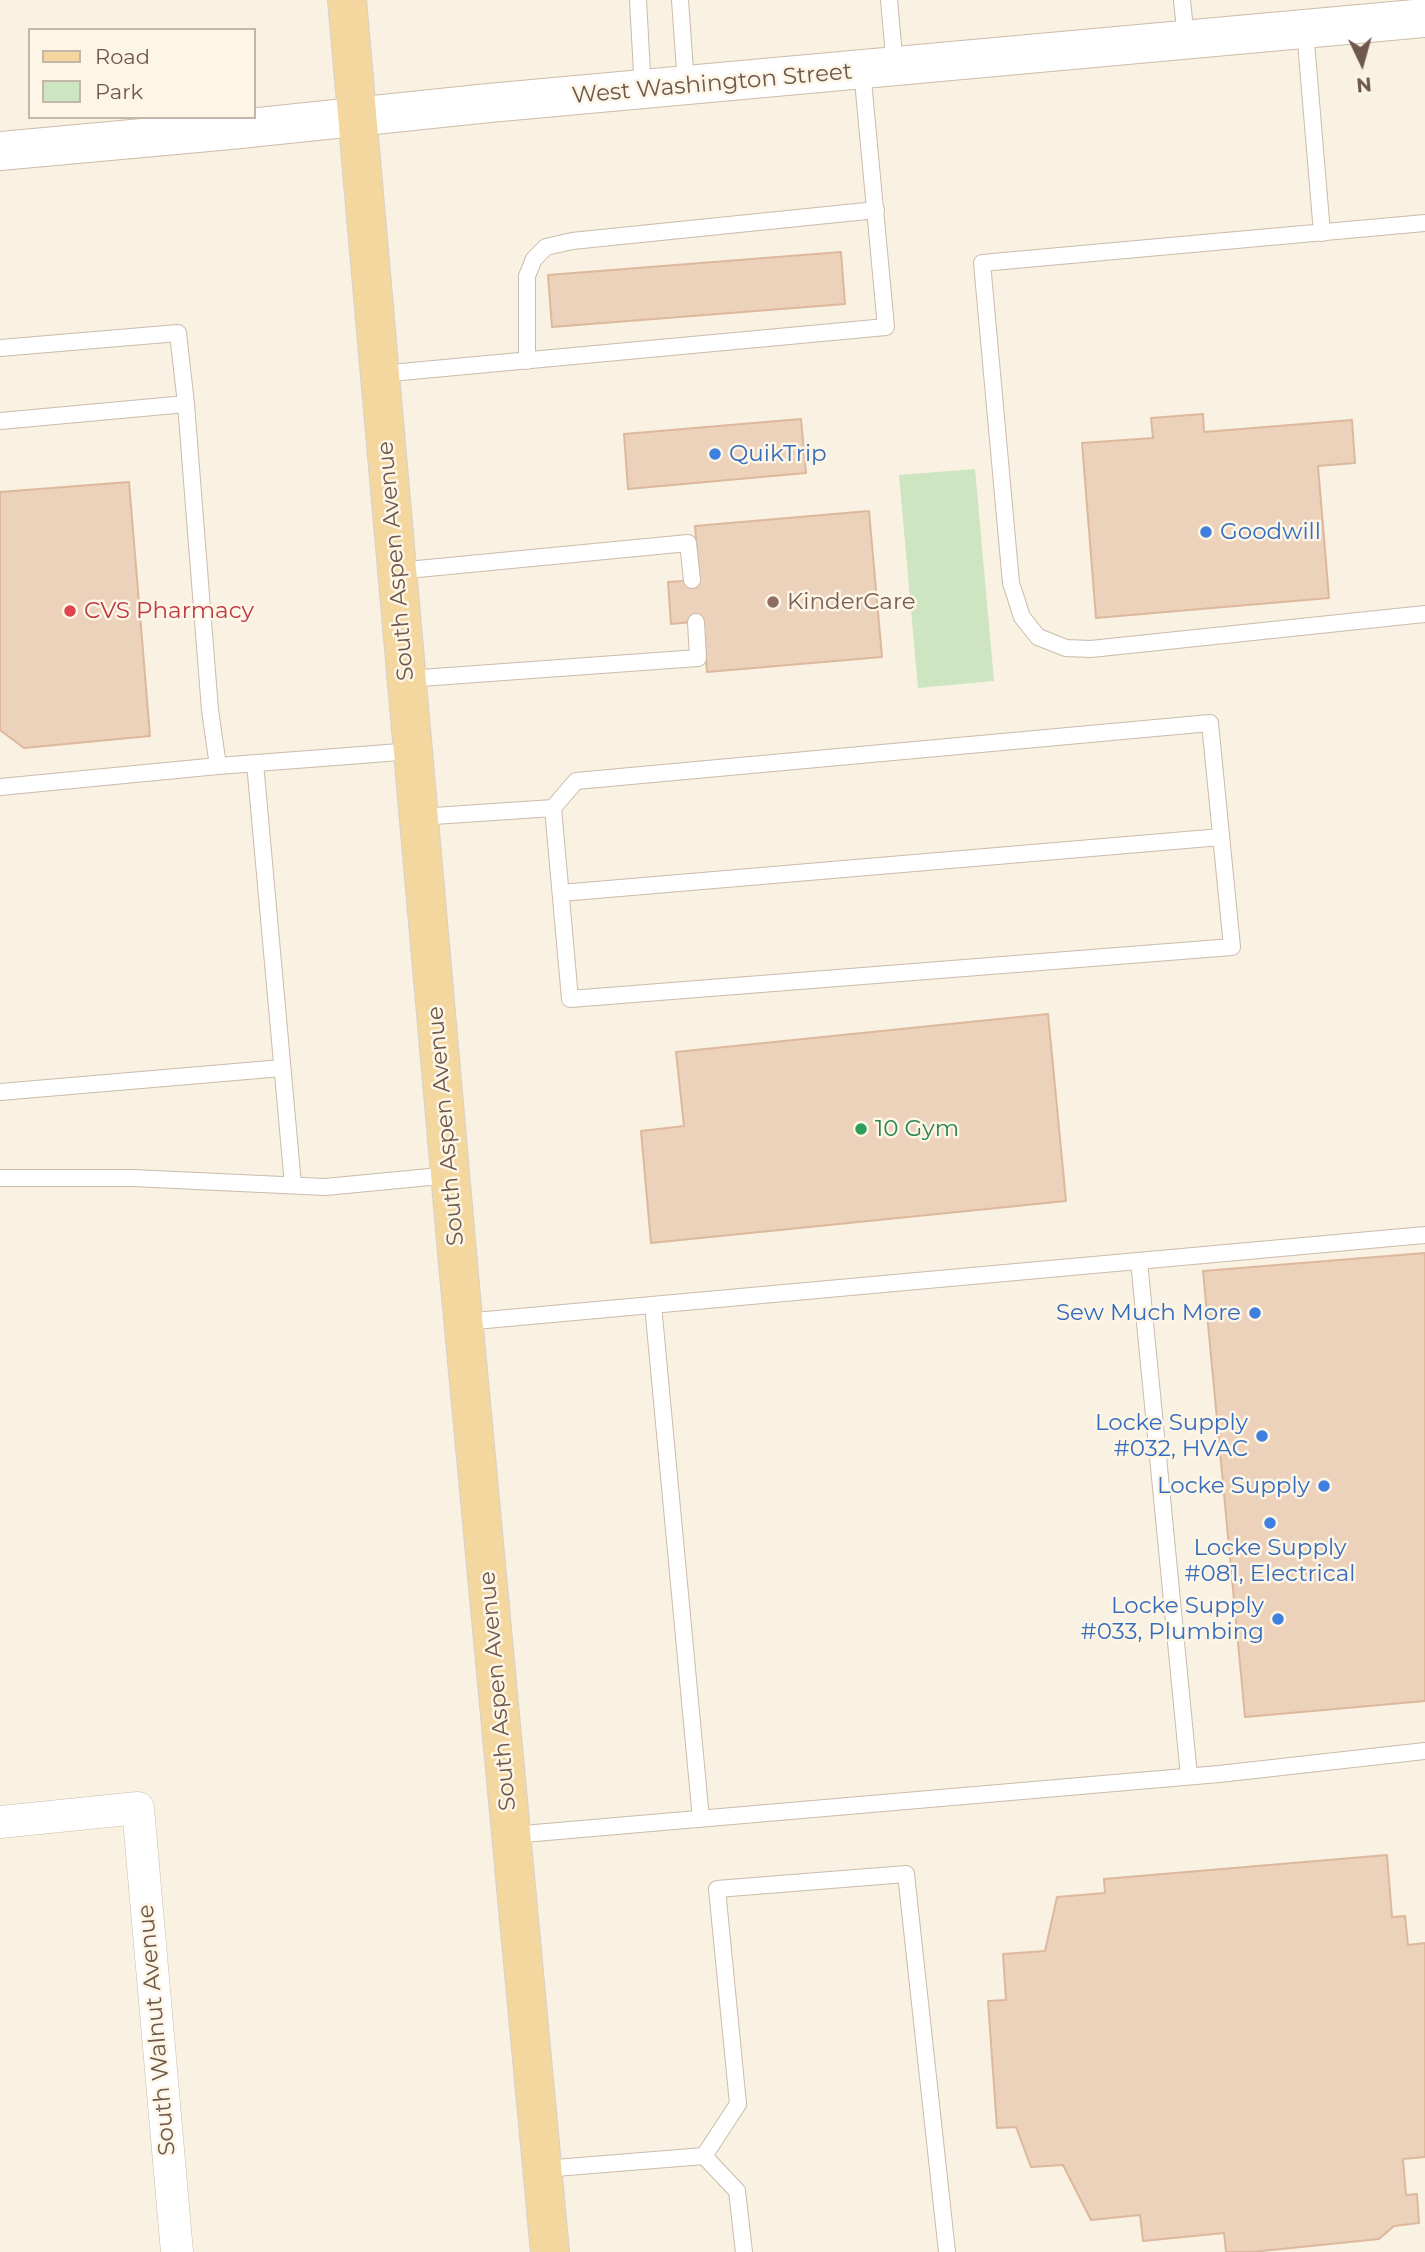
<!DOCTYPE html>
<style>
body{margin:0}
#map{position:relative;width:1425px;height:2252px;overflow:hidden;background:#f9f1e1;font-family:Montserrat,sans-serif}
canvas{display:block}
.legend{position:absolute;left:28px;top:28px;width:228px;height:91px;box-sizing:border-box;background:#fdf5e6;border:2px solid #c4b6a8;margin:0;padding:9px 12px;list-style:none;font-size:21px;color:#6e584a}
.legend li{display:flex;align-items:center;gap:14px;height:35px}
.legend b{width:35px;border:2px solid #c4b6a8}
.north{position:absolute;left:1327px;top:28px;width:70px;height:70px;-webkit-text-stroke:5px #fdf5e6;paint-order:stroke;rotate:175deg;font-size:19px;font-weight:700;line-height:28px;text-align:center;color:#6e584a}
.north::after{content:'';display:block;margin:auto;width:24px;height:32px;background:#6e584a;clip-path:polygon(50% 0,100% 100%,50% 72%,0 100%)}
</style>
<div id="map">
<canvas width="1425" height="2252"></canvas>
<ul class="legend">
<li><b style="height:9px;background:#f3d79e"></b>Road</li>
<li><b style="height:19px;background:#cee5c1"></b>Park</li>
</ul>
<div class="north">N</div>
</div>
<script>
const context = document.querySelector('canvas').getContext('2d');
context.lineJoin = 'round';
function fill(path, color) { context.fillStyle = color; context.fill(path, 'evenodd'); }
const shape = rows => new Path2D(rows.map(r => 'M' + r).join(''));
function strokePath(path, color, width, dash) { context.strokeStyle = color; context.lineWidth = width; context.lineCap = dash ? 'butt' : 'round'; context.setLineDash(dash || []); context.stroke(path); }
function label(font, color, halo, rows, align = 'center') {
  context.font = font + ' Montserrat,sans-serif'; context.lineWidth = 5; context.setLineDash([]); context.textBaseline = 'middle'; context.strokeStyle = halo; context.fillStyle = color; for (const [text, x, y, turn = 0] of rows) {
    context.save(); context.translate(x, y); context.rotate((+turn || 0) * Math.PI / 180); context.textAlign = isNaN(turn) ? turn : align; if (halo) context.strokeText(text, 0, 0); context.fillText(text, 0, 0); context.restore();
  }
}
const green = shape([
 [975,469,994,681,918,688,899,475]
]);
const building = shape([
 [841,252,845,304,552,327,548,275,841,252],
 [1203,414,1204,432,1352,420,1355,463,1318,466,1329,598,1096,618,1082,443,1153,438,1151,418,1203,414],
 [801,419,806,473,628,489,624,434,801,419],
 [129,482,150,736,24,748,0,730,0,492,129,482],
 [869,511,882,657,707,672,703,621,671,624,668,582,699,580,695,526,869,511],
 [1048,1014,1066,1201,651,1243,641,1131,684,1126,676,1052,1048,1014],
 [1425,1253,1425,1701,1245,1717,1203,1271,1425,1253],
 [1387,1855,1392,1917,1405,1916,1408,1945,1425,1943,1425,2157,1403,2159,1406,2195,1417,2194,1419,2223,1394,2226,1379,2239,1252,2252,1226,2252,1224,2233,1143,2241,1140,2215,1091,2220,1063,2165,1031,2167,1016,2127,997,2128,988,2001,1006,2000,1003,1954,1045,1951,1057,1897,1105,1893,1104,1879,1387,1855]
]);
const service = shape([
 [638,0,643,91],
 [680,0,686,85],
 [889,0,895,67],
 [1182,0,1186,40],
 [1305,30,1322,233],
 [1425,223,982,263,1011,583,1022,617,1038,637,1066,648,1091,649,1425,614],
 [0,348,178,333,186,404],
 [527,361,527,276,534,259,546,247,572,241,876,210],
 [380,374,886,327,862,70],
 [0,421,186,404,210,710,218,766,413,751],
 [397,571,688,543,692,580],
 [407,679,698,658,696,622],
 [255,763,293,1185],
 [0,787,218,766],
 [419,817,553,808,570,999,1232,947,1210,723,576,781,553,808],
 [561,893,1221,837],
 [0,1092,282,1068],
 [0,1178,133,1178,325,1187,451,1175],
 [1139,1261,1189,1776],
 [653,1305,701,1819],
 [464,1322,1425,1235],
 [512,1835,1219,1774,1425,1751],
 [704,2156,738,2104,717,1889,906,1874,947,2252],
 [543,2169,704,2156,737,2191,744,2252]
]);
const minor = shape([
 [0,1822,138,1808,177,2252]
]);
const secondary = shape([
 [0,151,230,130,489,103,1425,18]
]);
const primary = shape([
 [347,0,458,1264,550,2252]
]);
const markers = [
 [715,454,7,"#3f7fe0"],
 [1206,532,7,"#3f7fe0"],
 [773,602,7,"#8d6e63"],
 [70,611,7,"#e0444e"],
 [861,1129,7,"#2e9e5b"],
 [1255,1313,7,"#3f7fe0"],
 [1262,1436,7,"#3f7fe0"],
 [1324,1486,7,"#3f7fe0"],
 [1270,1523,7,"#3f7fe0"],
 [1278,1619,7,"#3f7fe0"]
];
const streetNames = [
 ["West Washington Street",712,84,-5],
 ["South Aspen Avenue",396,561,-95],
 ["South Aspen Avenue",446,1126,-95],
 ["South Aspen Avenue",498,1691,-95],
 ["South Walnut Avenue",157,2030,-95]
];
const shopNames = [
 ["QuikTrip",729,454,"left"],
 ["Goodwill",1220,532,"left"],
 ["Sew Much More",1241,1313],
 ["Locke Supply",1248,1423],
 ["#032, HVAC",1248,1449],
 ["Locke Supply",1310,1486],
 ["Locke Supply",1270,1548,"center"],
 ["#081, Electrical",1270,1574,"center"],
 ["Locke Supply",1264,1606],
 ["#033, Plumbing",1264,1632]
];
const educationNames = [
 ["KinderCare",787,602]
];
const healthNames = [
 ["CVS Pharmacy",84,611]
];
const leisureNames = [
 ["10 Gym",875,1129]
];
fill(green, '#cee5c1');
fill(building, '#ecd1bb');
strokePath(building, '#ddb89d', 2);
strokePath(service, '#cbbbac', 18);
strokePath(minor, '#cbbbac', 33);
strokePath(secondary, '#cebba9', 40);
strokePath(primary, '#d6d0cc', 40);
strokePath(service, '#fff', 16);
strokePath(minor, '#fff', 32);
strokePath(secondary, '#fff', 38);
strokePath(primary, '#f3d79e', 38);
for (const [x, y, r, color] of markers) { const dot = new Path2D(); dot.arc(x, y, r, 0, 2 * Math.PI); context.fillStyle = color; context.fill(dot); strokePath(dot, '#fdf5e6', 2.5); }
label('23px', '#6e584a', '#fdf5e6', streetNames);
label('23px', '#366cbe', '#fdf5e6', shopNames, 'right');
label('23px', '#785e54', '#fdf5e6', educationNames, 'left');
label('23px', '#be3a42', '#fdf5e6', healthNames, 'left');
label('23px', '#27864d', '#fdf5e6', leisureNames, 'left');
</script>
